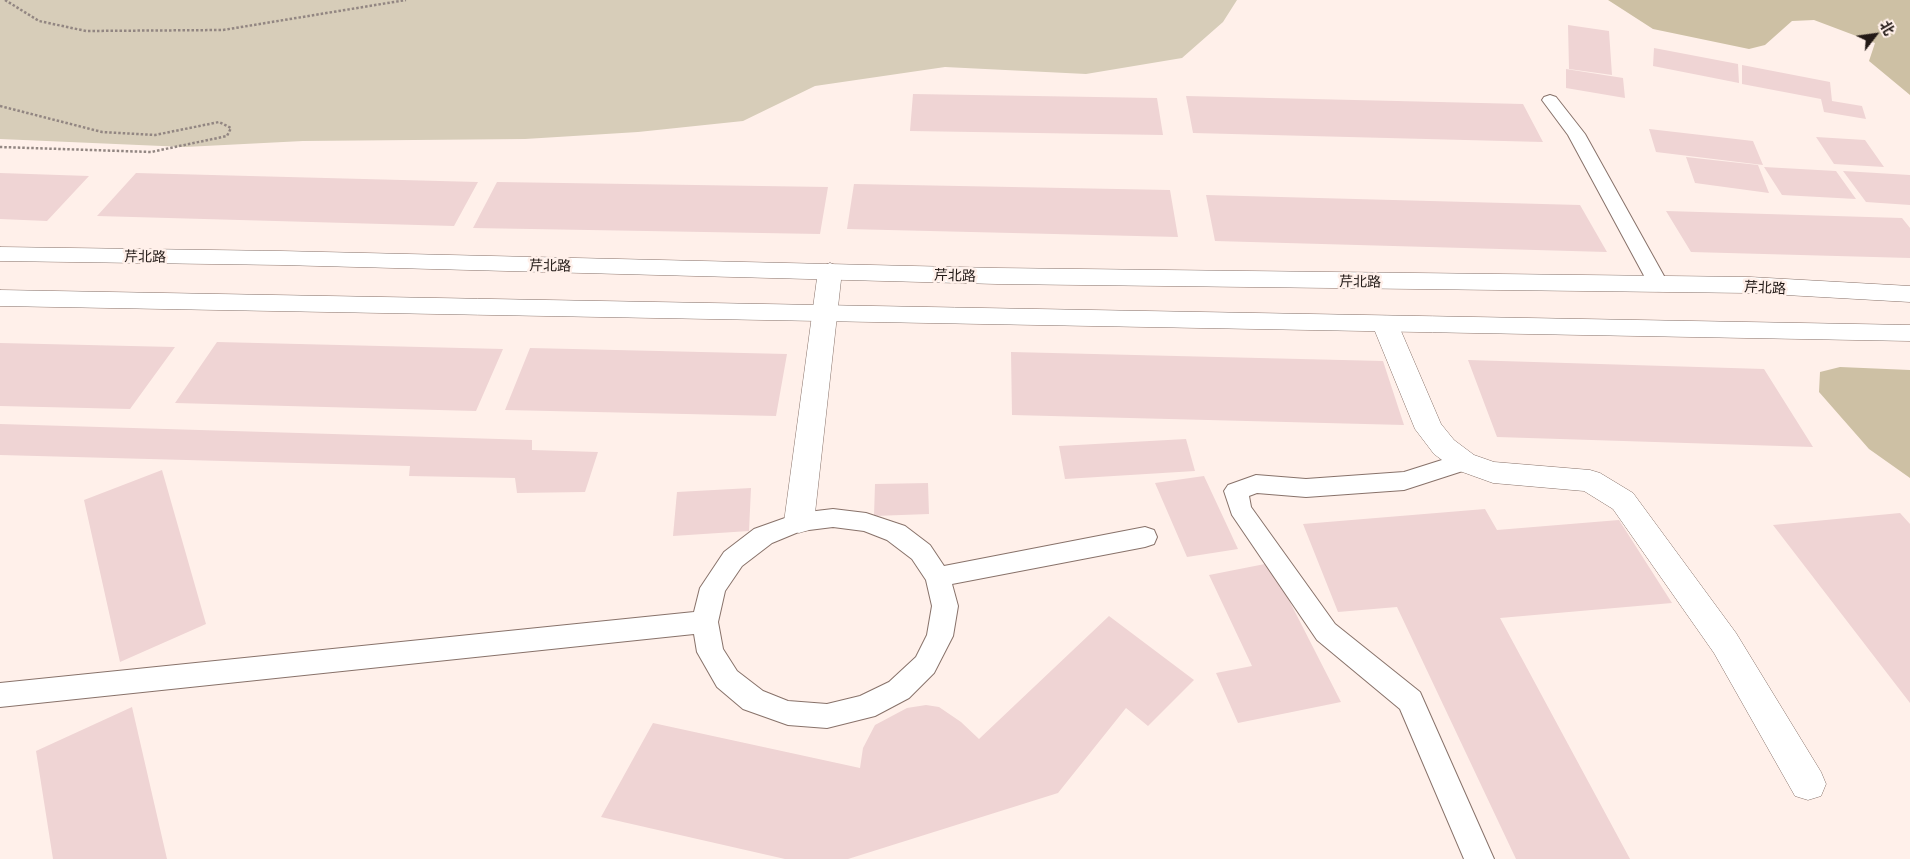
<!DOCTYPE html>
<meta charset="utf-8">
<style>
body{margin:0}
#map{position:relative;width:1910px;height:859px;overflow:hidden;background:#fff0ea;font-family:Georgia,"Noto Sans SC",serif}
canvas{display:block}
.north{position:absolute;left:1850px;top:10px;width:50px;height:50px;-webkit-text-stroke:4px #fff0ea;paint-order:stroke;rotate:60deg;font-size:14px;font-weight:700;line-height:20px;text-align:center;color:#221916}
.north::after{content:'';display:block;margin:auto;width:18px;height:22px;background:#221916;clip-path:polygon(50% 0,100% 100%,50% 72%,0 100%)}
</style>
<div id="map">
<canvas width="1910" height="859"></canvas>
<div class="north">北</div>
</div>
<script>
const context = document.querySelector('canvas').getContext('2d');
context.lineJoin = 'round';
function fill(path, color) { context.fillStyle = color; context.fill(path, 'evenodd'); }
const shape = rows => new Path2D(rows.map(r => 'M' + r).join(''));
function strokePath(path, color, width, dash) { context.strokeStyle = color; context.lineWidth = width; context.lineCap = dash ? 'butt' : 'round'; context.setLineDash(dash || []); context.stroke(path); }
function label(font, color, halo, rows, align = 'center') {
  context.font = font + ' Georgia,"Noto Sans SC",serif'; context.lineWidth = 5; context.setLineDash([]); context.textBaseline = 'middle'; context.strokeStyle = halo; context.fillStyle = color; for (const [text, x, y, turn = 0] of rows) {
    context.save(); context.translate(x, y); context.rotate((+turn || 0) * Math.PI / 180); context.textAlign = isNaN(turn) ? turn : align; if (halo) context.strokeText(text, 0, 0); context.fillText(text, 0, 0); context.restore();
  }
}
const green = shape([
 [0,0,1237,0,1223,22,1182,58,1086,74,945,67,815,86,743,121,638,132,525,139,303,141,185,147,0,139]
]);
const forest = shape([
 [1608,0,1910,0,1910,95,1869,61,1875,43,1814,20,1792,21,1765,45,1749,49,1653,29],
 [1840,367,1910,370,1910,478,1869,449,1819,392,1820,372]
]);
const building = shape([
 [1568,25,1609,31,1612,75,1569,69],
 [1654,48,1738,64,1739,83,1653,66],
 [1742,65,1830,82,1832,101,1862,106,1866,119,1824,112,1821,99,1742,84],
 [1566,69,1623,78,1625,98,1566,88],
 [913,94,1157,98,1163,135,910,131],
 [1186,96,1523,104,1543,142,1193,133],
 [1649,129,1753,141,1763,165,1656,152],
 [1816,137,1865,140,1884,167,1834,164],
 [1686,157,1758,165,1769,193,1695,183],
 [1764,167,1836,171,1856,199,1782,195],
 [1843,171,1910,175,1910,205,1866,202],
 [0,173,89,176,47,221,0,219],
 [136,173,478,182,454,226,97,216],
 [497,182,828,187,820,234,473,228],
 [854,184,1170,190,1178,237,847,229],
 [1206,195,1580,205,1607,252,1215,241],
 [1666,211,1902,218,1910,228,1910,258,1691,252],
 [217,342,503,349,476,411,175,403],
 [0,343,175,347,130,409,0,406],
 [530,348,787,354,776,416,505,410],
 [1011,352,1383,361,1404,425,1012,415],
 [1468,360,1764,369,1813,447,1497,437],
 [0,424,532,440,532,450,598,452,585,492,517,493,515,478,409,476,410,466,0,455],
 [1186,439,1195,471,1065,479,1059,446],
 [162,470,206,624,120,662,84,500],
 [1204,476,1238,549,1187,557,1155,483],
 [928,483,929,514,874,516,875,484],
 [751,488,749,531,673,536,677,492],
 [1485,509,1497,530,1619,520,1672,603,1500,618,1630,859,1516,859,1397,607,1338,612,1303,524],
 [1900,513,1910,524,1910,703,1773,525],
 [1270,563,1341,702,1238,723,1216,673,1252,666,1209,575],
 [1109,616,1194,680,1148,726,1126,708,1058,793,848,859,785,859,601,817,653,723,860,768,863,748,875,725,907,708,926,705,939,707,961,722,979,739],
 [132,707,167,859,53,859,36,751]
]);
const path = shape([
 [5,0,39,21,86,31,223,30,406,0],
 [0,106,102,132,155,135,219,122,231,128,227,136,151,152,0,147]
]);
const service = shape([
 [1550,95,1556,97,1585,134,1669,285,1666,289,1659,291,1652,289,1649,285,1568,135,1542,100,1544,97,1550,95],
 [1464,453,1472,456,1476,462,1472,468,1404,490,1306,497,1257,493,1249,496,1251,507,1335,624,1420,692,1494,859,1464,859,1400,709,1317,640,1232,515,1224,491,1228,485,1256,475,1306,479,1404,472,1464,453],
 [833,509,866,513,905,526,930,545,944,566,1145,527,1154,530,1157,537,1154,544,1145,547,952,584,958,606,953,636,934,673,909,698,875,716,827,728,788,725,743,709,717,687,697,652,694,634,0,707,0,683,694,612,700,588,724,552,754,529,799,513,833,509],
 [833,527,864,531,887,540,912,559,926,580,932,606,927,635,916,657,889,682,860,696,827,704,788,701,763,691,737,671,723,649,718,622,725,591,742,566,772,543,801,531,833,527]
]);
const minor = shape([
 [830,263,838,266,842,271,814,522,809,530,799,533,789,530,784,522,818,271,822,266,830,263],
 [1385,316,1394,318,1398,324,1441,424,1454,440,1474,455,1494,462,1590,470,1600,473,1633,493,1736,633,1821,772,1826,784,1821,796,1808,800,1795,796,1714,653,1613,509,1584,491,1493,483,1454,469,1434,454,1415,429,1372,324,1376,318,1385,316]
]);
const secondary = shape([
 [0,247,281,251,997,268,1750,277,1910,286,1910,302,1750,293,997,284,281,265,0,261,0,247],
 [0,290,1910,325,1910,341,0,306,0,290]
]);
const streetNames = [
 ["芹北路",145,256,1],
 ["芹北路",550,265,1],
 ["芹北路",955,275,2],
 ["芹北路",1360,281,1],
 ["芹北路",1765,287,3]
];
fill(green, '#d7cdb9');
fill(forest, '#cdc0a4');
fill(building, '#efd4d4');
strokePath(service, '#88726a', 2);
strokePath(minor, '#88726a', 1);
strokePath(secondary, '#88726a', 1);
strokePath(path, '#928682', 2.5, [2.5, 2]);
fill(service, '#fff');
fill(minor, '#fff');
fill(secondary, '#fff');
label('14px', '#221916', '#fff0ea', streetNames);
</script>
